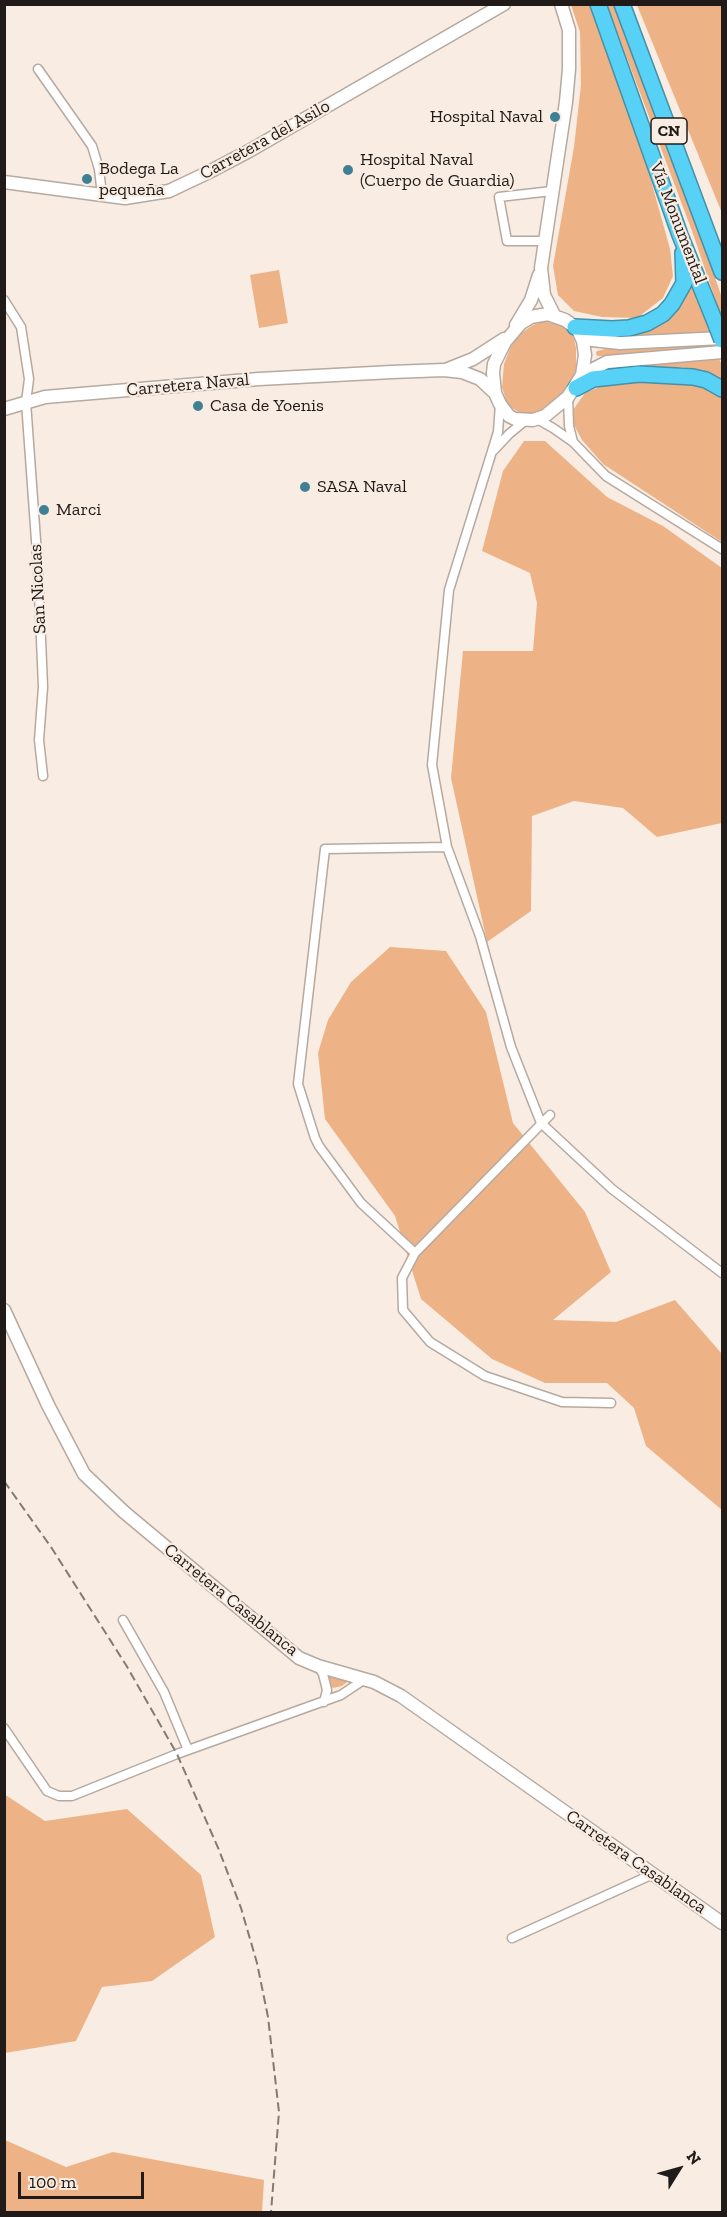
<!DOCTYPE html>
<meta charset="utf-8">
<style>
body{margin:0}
#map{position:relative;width:727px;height:2217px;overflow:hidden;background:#f9ece2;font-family:"Zilla Slab",serif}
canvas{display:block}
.frame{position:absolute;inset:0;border:6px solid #201b18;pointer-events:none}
.north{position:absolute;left:649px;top:2139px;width:60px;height:60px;-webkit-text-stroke:4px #f9ece2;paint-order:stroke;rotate:53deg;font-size:16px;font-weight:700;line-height:24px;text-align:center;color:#201b18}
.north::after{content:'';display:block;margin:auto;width:21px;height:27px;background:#201b18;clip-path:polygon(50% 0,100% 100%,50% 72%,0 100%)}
.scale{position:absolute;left:18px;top:2172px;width:126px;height:27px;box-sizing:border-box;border:3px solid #201b18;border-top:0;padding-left:8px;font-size:18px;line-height:21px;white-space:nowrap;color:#201b18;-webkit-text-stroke:4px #f9ece2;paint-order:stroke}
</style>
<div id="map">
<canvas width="727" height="2217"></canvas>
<div class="frame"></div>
<div class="north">N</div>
<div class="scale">100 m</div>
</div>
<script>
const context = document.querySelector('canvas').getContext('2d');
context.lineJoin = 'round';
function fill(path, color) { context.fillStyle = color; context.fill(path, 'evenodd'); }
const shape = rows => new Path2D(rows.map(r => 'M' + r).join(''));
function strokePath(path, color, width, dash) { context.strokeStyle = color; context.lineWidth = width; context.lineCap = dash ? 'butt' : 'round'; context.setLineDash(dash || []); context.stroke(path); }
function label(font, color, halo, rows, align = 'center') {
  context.font = font + ' "Zilla Slab",serif'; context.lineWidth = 4.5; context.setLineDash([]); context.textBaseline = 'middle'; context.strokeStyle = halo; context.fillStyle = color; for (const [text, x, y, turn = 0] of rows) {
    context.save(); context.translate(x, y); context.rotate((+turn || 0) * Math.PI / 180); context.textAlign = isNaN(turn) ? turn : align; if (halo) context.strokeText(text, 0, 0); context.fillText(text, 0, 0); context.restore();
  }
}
const green = shape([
 [571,5,593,5,644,155,670,249,673,276,663,298,637,318,602,317,574,311,558,295,553,266,574,147,581,85,580,32],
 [607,5,615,5,697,224,722,298,722,319,692,231],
 [637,5,722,5,722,213],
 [279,270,288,323,259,328,250,275],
 [689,277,711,333,617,338,649,326],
 [544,321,561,325,569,330,574,338,576,348,576,368,572,380,564,393,543,411,531,415,520,413,512,408,506,400,502,387,504,364,511,346,520,334,533,325],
 [714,343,716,348,601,356,597,356,596,353,597,351,605,349],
 [718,357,722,365,722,380,702,370,682,367,601,374,616,366],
 [643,379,686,379,722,393,722,542,603,464,582,440,574,425,573,410,585,393,601,386],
 [524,441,545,441,607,497,663,526,722,568,722,823,657,837,623,808,574,801,532,816,531,911,487,942,451,778,463,651,533,651,537,603,530,573,482,551,503,471],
 [390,947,446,951,486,1012,513,1123,585,1212,611,1272,553,1320,616,1322,675,1300,722,1354,722,1510,646,1446,634,1408,607,1383,545,1383,492,1359,421,1299,395,1216,325,1119,318,1053,328,1020,351,982],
 [328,1675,346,1679,347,1682,342,1686,333,1688,330,1685],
 [4,1794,45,1821,127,1809,201,1875,215,1937,152,1981,102,1987,76,2041,5,2053],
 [5,2140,66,2167,113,2152,264,2180,262,2212,5,2212]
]);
const street = shape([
 [38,69,92,146,99,169,102,195],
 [544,241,507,241,499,197,552,191],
 [4,300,21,327,29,379,26,402,38,568,43,687,39,740,43,776],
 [568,397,569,426,573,442],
 [500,404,498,432,449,590,432,765,447,847,480,936,511,1047,541,1123,612,1189,722,1273],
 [537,419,553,428,573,442,606,476,722,549],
 [494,450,509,434,526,420],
 [550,1115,415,1253,402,1278,403,1310,430,1342,485,1376,562,1402,611,1403],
 [415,1253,361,1203,319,1146,315,1138,298,1084,325,849,447,847],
 [123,1620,164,1692,188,1750],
 [318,1666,323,1674,327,1690,324,1702],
 [4,1728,47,1791,59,1796,72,1796,177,1754,341,1695,365,1679],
 [512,1938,653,1874]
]);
const secondary = shape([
 [4,182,125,198,169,191,207,173,249,151,504,4],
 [548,314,565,320,575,327,579,332,583,341,585,355,582,375,568,397,545,416,533,420,515,419,509,416,500,404,495,393,493,373,494,364,505,342,521,323,531,317,548,314],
 [554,315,544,295,541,268,566,102,569,69,569,30,561,4],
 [516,325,531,300,539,275],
 [579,332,592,340,620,343,722,338],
 [448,369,473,359,504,339],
 [582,375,607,362,722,352],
 [4,409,45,397,259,379,392,372,444,370,462,372,480,379,495,393],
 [4,1310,48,1405,84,1474,124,1512,299,1658,318,1666,374,1682,401,1696,722,1923]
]);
const highway = shape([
 [598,4,680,235,717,327],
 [622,4,722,272],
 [575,327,612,329,629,328,647,323,663,314,672,304,684,283,683,253],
 [576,388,593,379,639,374,693,377,706,380,722,389]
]);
const rail = shape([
 [4,1481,51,1547,126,1665,177,1754,219,1850,241,1908,257,1963,268,2017,279,2112,271,2212]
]);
const highwayBridge = shape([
 [717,327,722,340]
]);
const markers = [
 [555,117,6,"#408094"],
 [348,170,6,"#408094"],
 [87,179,6,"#408094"],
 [198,406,6,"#408094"],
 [305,487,6,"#408094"],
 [44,510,6,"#408094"]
];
const shields = [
 [669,131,36]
];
const shieldNames = [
 ["CN",669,131]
];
const poiNames = [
 ["Hospital Naval",543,117,"right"],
 ["Hospital Naval",360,160],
 ["(Cuerpo de Guardia)",360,181],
 ["Bodega La",99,169],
 ["pequeña",99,190],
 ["Casa de Yoenis",210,406],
 ["SASA Naval",317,487],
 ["Marci",56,510]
];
const streetNames = [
 ["Carretera del Asilo",265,140,-29],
 ["Vía Monumental",678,223,69],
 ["Carretera Naval",188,385,-5],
 ["San Nicolas",38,589,-93],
 ["Carretera Casablanca",231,1600,39],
 ["Carretera Casablanca",636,1862,35]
];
fill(green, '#edb387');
strokePath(street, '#b5a9a0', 11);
strokePath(secondary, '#b5a9a0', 15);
strokePath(highway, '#4491a8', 18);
strokePath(street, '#fff', 8);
strokePath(secondary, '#fff', 12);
strokePath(highway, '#57d1f6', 15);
strokePath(rail, '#837a74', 2, [9, 4.5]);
strokePath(highwayBridge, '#4491a8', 18, []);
strokePath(highwayBridge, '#57d1f6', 15);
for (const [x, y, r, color] of markers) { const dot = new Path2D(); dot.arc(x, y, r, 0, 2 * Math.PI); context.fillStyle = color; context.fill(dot); strokePath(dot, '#f9ece2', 2); }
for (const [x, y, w] of shields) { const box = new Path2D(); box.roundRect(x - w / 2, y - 13, w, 26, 4.5); context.fillStyle = '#f9ece2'; context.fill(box); strokePath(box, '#201b18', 1.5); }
label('bold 16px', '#201b18', null, shieldNames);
label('18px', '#201b18', '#f9ece2', poiNames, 'left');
label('18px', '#201b18', '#f9ece2', streetNames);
</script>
